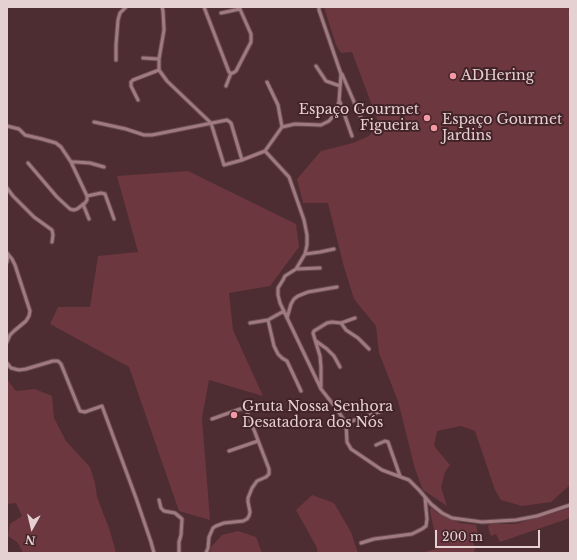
<!DOCTYPE html>
<meta charset="utf-8">
<style>
body{margin:0}
#map{position:relative;width:577px;height:560px;overflow:hidden;background:#4d2d31;font-family:"Libre Baskerville",serif}
canvas{display:block}
.frame{position:absolute;inset:0;border:8px solid #e5d0d2;pointer-events:none}
.north{position:absolute;left:12px;top:508px;width:40px;height:40px;-webkit-text-stroke:3px #422327;paint-order:stroke;rotate:188deg;font-size:11px;font-weight:700;line-height:16px;text-align:center;color:#e5d0d2}
.north::after{content:'';display:block;margin:auto;width:14px;height:18px;background:#e5d0d2;clip-path:polygon(50% 0,100% 100%,50% 72%,0 100%)}
.scale{position:absolute;left:435px;top:530px;width:105px;height:18px;box-sizing:border-box;border:2px solid #e5d0d2;border-top:0;padding-left:5px;font-size:12px;line-height:14px;white-space:nowrap;color:#e5d0d2;-webkit-text-stroke:3px #422327;paint-order:stroke}
</style>
<div id="map">
<canvas width="577" height="560"></canvas>
<div class="frame"></div>
<div class="north">N</div>
<div class="scale">200 m</div>
</div>
<script>
const context = document.querySelector('canvas').getContext('2d');
context.lineJoin = 'round';
function fill(path, color) { context.fillStyle = color; context.fill(path, 'evenodd'); }
const shape = rows => new Path2D(rows.map(r => 'M' + r).join(''));
function strokePath(path, color, width, dash) { context.strokeStyle = color; context.lineWidth = width; context.lineCap = dash ? 'butt' : 'round'; context.setLineDash(dash || []); context.stroke(path); }
function label(font, color, halo, rows, align = 'center') {
  context.font = font + ' "Libre Baskerville",serif'; context.lineWidth = 4; context.setLineDash([]); context.textBaseline = 'middle'; context.strokeStyle = halo; context.fillStyle = color; for (const [text, x, y, turn = 0] of rows) {
    context.save(); context.translate(x, y); context.rotate((+turn || 0) * Math.PI / 180); context.textAlign = isNaN(turn) ? turn : align; if (halo) context.strokeText(text, 0, 0); context.fillText(text, 0, 0); context.restore();
  }
}
const green = shape([
 [324,7,568,7,570,14,570,485,551,502,522,506,501,500,495,490,475,431,461,426,437,431,434,446,450,465,445,472,441,487,447,506,423,490,415,469,398,401,379,353,376,326,354,299,344,267,328,203,303,203,297,179,321,151,353,143,369,136,379,124,352,52,341,53,336,45],
 [188,171,296,224,299,247,270,286,229,293,233,330,263,396,209,380,202,418,210,520,179,511,129,367,50,324,58,307,90,307,98,256,138,252,117,176],
 [7,379,16,391,35,389,52,396,54,418,66,441,90,467,95,483,97,497,110,531,116,553,23,553,18,543,8,536,10,524,22,516,16,503,7,504],
 [312,495,334,503,351,532,358,553,318,553,316,546,296,510],
 [431,507,437,513,460,523,476,525,478,534,471,537,475,548,474,553,422,553,438,548,430,511],
 [570,508,570,518,500,542,496,534,491,536,489,531,488,526,490,524,516,524],
 [238,531,256,537,262,553,210,553,211,547,222,535]
]);
const minor = shape([
 [162,7,163,11,164,30,159,59,159,70,167,81,211,123,224,165,242,160,265,151,282,127,295,124,321,125,329,121,334,115,339,102,341,74,319,10,319,7],
 [204,7,229,72,231,73],
 [221,13,240,9],
 [143,58,159,59],
 [116,60,116,45,118,20,120,13,126,7],
 [316,66,326,81,340,86],
 [342,74,361,118],
 [267,82,278,105,282,127],
 [226,86,231,73,233,73,236,71,251,42,251,34,239,7],
 [138,100,131,86,131,82,133,80,159,70],
 [340,102,352,136],
 [94,122,126,129,144,135,152,135,227,120,231,123,242,160],
 [7,126,19,129,25,135,42,139,56,143,61,147,71,162,87,196,87,200,85,203,77,209,74,210,70,209,57,197,28,163],
 [265,151,289,177,304,220,307,235,307,245,305,254,296,269,285,276,283,280,278,288,278,295,280,303,321,389,336,408,346,423,347,442,351,449,382,470,409,480,419,490,431,504,442,513,452,518,482,522,516,520,537,516,570,505],
 [71,162,76,162,90,163,104,167],
 [7,188,13,196,34,217,52,230,53,235,52,242],
 [87,196,101,193,105,194,114,219],
 [83,204,89,219],
 [7,253,12,259,15,265,30,311,29,316,26,321,14,331,10,335,7,342],
 [305,254,320,252,334,249],
 [7,262,8,254],
 [296,269,320,268],
 [287,318,291,304,294,299,298,296,308,292,337,287],
 [268,320,274,346,278,354,282,358,287,361,301,391],
 [250,323,268,320,284,311],
 [341,323,346,330,358,338,369,349],
 [316,341,327,349,334,356,340,367],
 [7,363,11,368,19,370,26,369,53,361,58,361,61,364,80,411,85,412,102,406,136,498,151,542,154,553],
 [321,387,321,367,320,356,313,333,314,331,327,323,332,322,341,323,355,318],
 [346,423,385,410],
 [376,445,385,441,388,442,400,476],
 [229,451,258,441],
 [159,500,161,508,164,511,175,513,182,519,181,535,179,542,179,553],
 [361,543,374,539,412,534,422,529,426,526,427,519,425,498],
 [206,553,208,548,209,537,213,528,216,526,224,523,243,521,247,519,249,516,250,512,248,502,248,498,252,488,257,481,266,477,269,474,269,469,246,409,240,409,212,419]
]);
const markers = [
 [453,76,4,"#f49aa5"],
 [427,118,4,"#f49aa5"],
 [434,128,4,"#f49aa5"],
 [234,415,4,"#f49aa5"]
];
const poiNames = [
 ["ADHering",461,76],
 ["Espaço Gourmet",419,110,"right"],
 ["Figueira",419,126,"right"],
 ["Espaço Gourmet",442,120],
 ["Jardins",442,136],
 ["Gruta Nossa Senhora",242,407],
 ["Desatadora dos Nós",242,423]
];
fill(green, '#6d373f');
strokePath(minor, '#684c50', 5);
strokePath(minor, '#a07a7e', 3);
for (const [x, y, r, color] of markers) { const dot = new Path2D(); dot.arc(x, y, r, 0, 2 * Math.PI); context.fillStyle = color; context.fill(dot); strokePath(dot, '#422327', 1.5); }
label('14px', '#e5d0d2', '#422327', poiNames, 'left');
</script>
